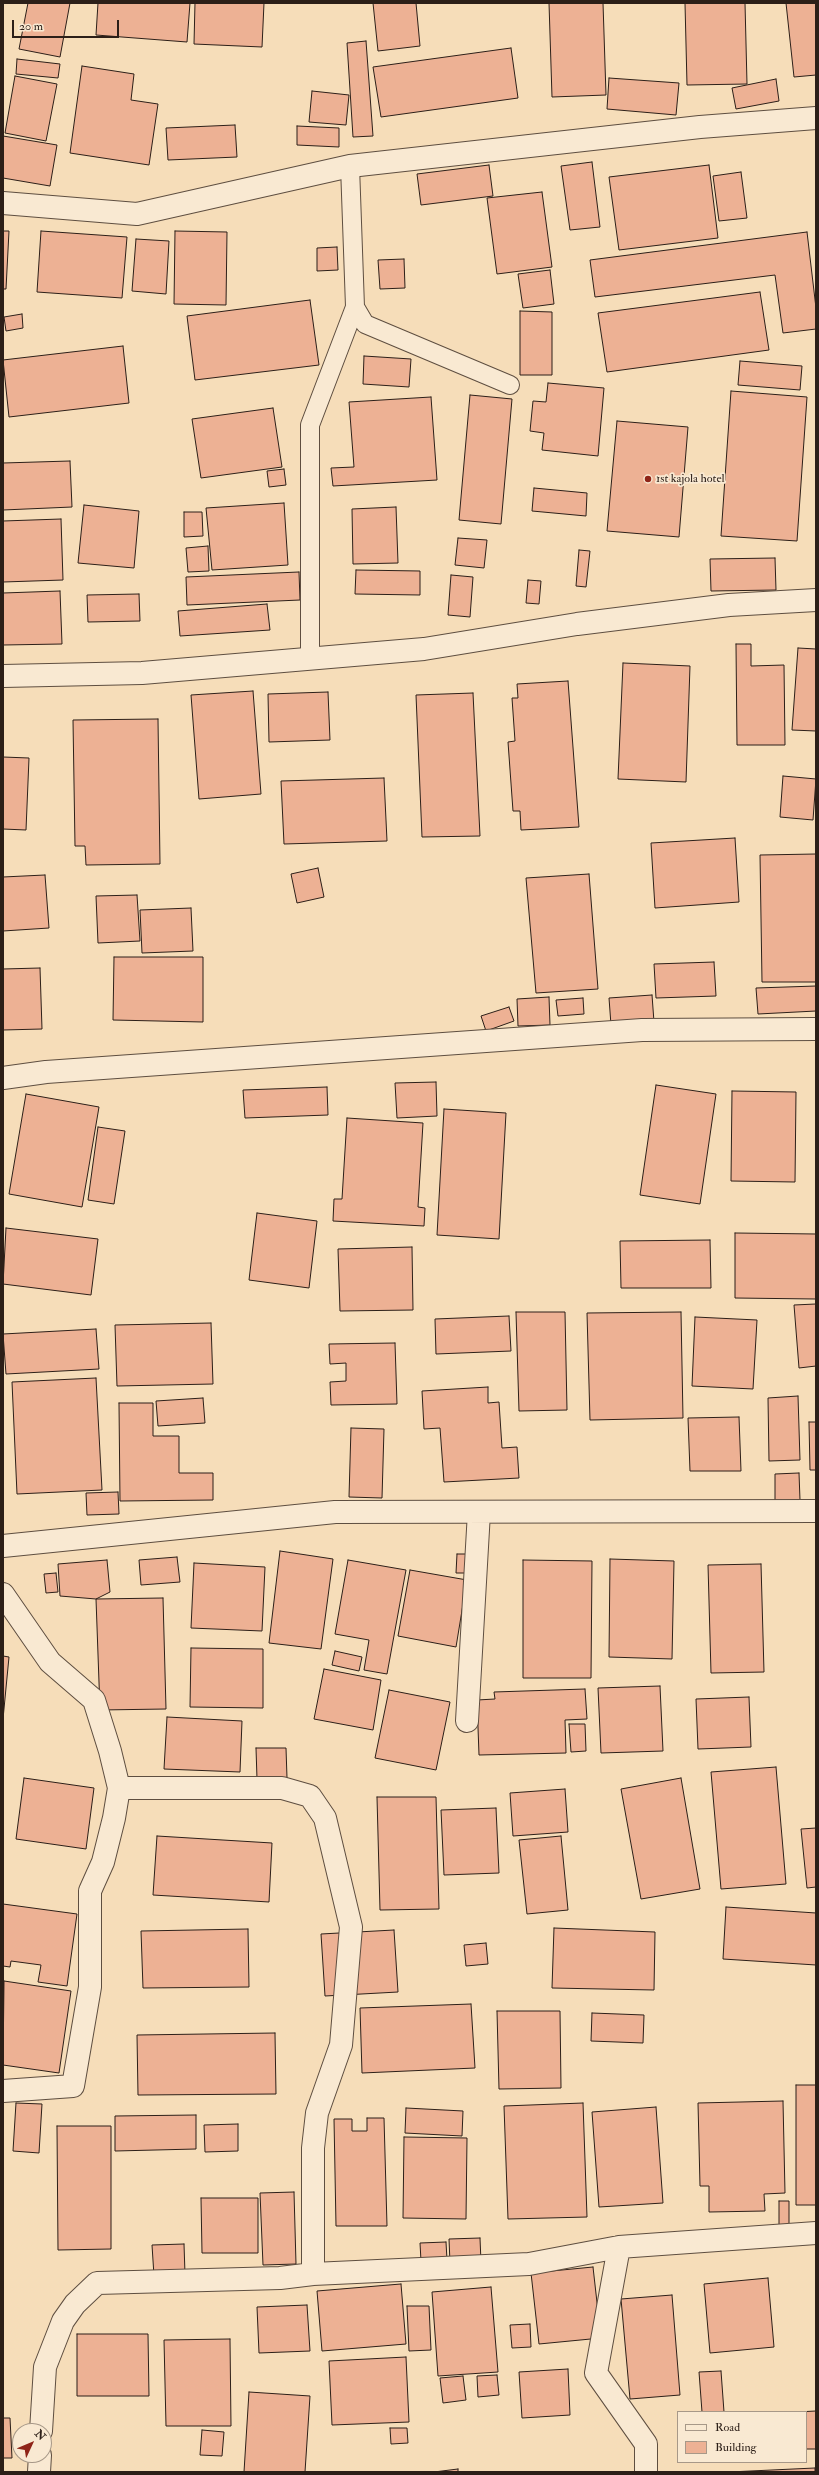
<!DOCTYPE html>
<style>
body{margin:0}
#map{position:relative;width:819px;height:2475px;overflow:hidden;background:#f6ddb9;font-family:"IM FELL Double Pica",serif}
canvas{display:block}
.frame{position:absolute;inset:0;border:4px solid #2c1f18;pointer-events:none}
.legend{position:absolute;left:677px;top:2411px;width:130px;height:52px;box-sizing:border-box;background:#f9e9d2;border:1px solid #a79888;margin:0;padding:5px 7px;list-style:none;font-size:12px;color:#2c1f18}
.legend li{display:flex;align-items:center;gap:8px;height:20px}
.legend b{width:20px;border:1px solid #a79888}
.north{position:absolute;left:12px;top:2423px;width:40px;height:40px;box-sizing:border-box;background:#f9e9d2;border:1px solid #a79888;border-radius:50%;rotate:46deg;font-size:11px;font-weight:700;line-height:16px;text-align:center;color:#2c1f18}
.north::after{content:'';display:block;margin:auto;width:14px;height:18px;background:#8f2418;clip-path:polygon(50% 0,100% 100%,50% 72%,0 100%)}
.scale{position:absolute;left:12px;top:20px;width:107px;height:18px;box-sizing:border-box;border:2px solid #2c1f18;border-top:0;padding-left:5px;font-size:12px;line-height:14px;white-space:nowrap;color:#2c1f18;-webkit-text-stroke:3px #f9e9d2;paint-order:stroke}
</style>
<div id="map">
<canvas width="819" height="2475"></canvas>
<div class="frame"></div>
<ul class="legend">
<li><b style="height:5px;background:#f9e9d2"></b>Road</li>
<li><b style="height:11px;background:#edb194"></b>Building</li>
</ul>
<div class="north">N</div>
<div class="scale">20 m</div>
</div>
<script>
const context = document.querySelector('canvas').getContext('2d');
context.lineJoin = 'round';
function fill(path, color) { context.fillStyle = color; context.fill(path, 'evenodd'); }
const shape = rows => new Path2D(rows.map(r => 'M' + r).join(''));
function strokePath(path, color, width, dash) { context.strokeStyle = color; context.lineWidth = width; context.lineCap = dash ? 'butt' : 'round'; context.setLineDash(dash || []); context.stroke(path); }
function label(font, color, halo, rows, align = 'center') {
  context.font = font + ' "IM FELL Double Pica",serif'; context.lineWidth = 3.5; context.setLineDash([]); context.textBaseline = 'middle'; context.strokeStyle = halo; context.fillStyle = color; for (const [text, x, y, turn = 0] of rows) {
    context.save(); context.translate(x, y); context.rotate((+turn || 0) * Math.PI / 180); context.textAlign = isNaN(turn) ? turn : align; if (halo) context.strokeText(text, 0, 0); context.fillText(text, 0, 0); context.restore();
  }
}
const building = shape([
 [28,3,70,3,60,57,19,49,28,3],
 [98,3,190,3,187,42,96,35,98,3],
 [195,3,264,3,262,47,194,44,195,3],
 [373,3,416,3,420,46,378,51,373,3],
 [549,3,603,3,606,95,552,97,549,3],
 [685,3,745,3,747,84,687,85,685,3],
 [786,3,816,3,816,75,794,77,786,3],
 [366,41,373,136,353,137,347,43,366,41],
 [511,48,518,98,381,117,373,67,511,48],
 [17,59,60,64,58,78,16,74,17,59],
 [82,66,134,74,131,100,158,104,149,165,70,153,82,66],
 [15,76,57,84,46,141,5,133,15,76],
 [609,78,679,83,676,115,607,109,609,78],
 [776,79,779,101,736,109,732,88,776,79],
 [312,91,349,95,346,125,309,122,312,91],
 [235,125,237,157,168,160,166,128,235,125],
 [297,126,339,128,339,147,297,145,297,126],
 [3,136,57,145,50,186,3,178,3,136],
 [592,162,600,227,570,230,561,166,592,162],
 [489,165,493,196,421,205,417,174,489,165],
 [709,165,718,238,619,250,609,177,709,165],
 [741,172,747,218,719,221,713,176,741,172],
 [542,192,552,267,497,274,487,198,542,192],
 [3,231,9,231,6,289,3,289,3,231],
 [41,231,127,237,122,298,37,292,41,231],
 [175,231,227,232,226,305,174,304,175,231],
 [807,232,816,308,816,329,783,333,775,275,595,297,590,260,807,232],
 [136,239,169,241,166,294,132,291,136,239],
 [337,247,338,270,317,271,317,248,337,247],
 [404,259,405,288,380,289,378,260,404,259],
 [550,270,554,304,523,308,518,274,550,270],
 [760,292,769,350,607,372,598,313,760,292],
 [310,300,319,365,195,380,187,316,310,300],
 [520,311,552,312,552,375,520,375,520,311],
 [22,314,23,328,6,331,4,317,22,314],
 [123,346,129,403,9,417,3,360,123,346],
 [364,356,411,359,409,387,363,384,364,356],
 [740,361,802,366,800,390,738,385,740,361],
 [548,383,604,388,598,456,542,450,544,433,530,431,533,401,546,402,548,383],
 [731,391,807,397,797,541,721,536,731,391],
 [470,395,512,399,501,524,459,520,470,395],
 [431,397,437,480,333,486,331,468,354,467,349,402,431,397],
 [273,408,282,467,201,478,192,419,273,408],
 [617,421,688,427,679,537,607,531,617,421],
 [70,461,72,507,3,510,3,463,70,461],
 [284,469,286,485,269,487,267,471,284,469],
 [534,488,587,493,586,516,532,511,534,488],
 [284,503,288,565,212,570,206,508,284,503],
 [84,505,139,511,134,568,78,563,84,505],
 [396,507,398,563,353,564,352,509,396,507],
 [184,512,202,512,203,536,184,537,184,512],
 [61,519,63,580,3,582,3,521,61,519],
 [458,538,487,540,484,568,455,565,458,538],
 [208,546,209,571,188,572,186,548,208,546],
 [579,550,590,551,586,587,576,586,579,550],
 [775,558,776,590,711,591,710,559,775,558],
 [356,570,420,571,420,595,355,594,356,570],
 [299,572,300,600,187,605,186,577,299,572],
 [451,575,473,577,470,617,448,615,451,575],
 [528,580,541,581,539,604,526,603,528,580],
 [60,591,62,644,3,645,3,593,60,591],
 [139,594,140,621,88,622,87,595,139,594],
 [267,604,270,630,180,636,178,611,267,604],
 [736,644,751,644,751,666,784,665,785,745,737,745,736,644],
 [798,648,816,649,816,731,792,730,798,648],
 [623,663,690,666,686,782,618,779,623,663],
 [568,681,579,827,521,830,520,811,513,811,508,742,515,741,512,698,518,698,517,684,568,681],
 [253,691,261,794,199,799,191,695,253,691],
 [328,692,330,740,269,742,268,694,328,692],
 [473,693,480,836,422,837,416,695,473,693],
 [158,719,160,864,86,865,85,846,75,846,73,720,158,719],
 [3,757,29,758,26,830,3,829,3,757],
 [783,776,816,779,813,820,780,817,783,776],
 [384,778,387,841,284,844,281,781,384,778],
 [735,838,739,902,655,908,651,843,735,838],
 [816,854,816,982,762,982,760,855,816,854],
 [318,868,324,897,297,903,291,874,318,868],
 [589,874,598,989,536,993,526,878,589,874],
 [45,875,49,928,3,931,3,877,45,875],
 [137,895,140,941,98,943,96,896,137,895],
 [191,908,193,951,142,953,140,910,191,908],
 [114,957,203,957,203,1022,113,1020,114,957],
 [714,962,716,996,656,998,654,964,714,962],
 [40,968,42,1029,3,1030,3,969,40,968],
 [816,986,816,1011,758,1014,756,988,816,986],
 [652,995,654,1022,611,1025,609,998,652,995],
 [549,997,550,1025,518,1026,517,999,549,997],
 [583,998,584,1014,558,1016,556,1000,583,998],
 [509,1007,514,1021,486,1031,481,1016,509,1007],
 [436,1082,437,1116,397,1118,395,1083,436,1082],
 [656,1085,716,1094,700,1204,640,1195,656,1085],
 [327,1087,328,1115,245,1118,243,1090,327,1087],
 [732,1091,796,1092,795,1182,731,1181,732,1091],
 [26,1094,99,1107,82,1207,9,1194,26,1094],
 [444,1109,506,1113,499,1239,437,1235,444,1109],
 [347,1118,423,1123,418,1207,425,1208,424,1226,333,1221,334,1199,342,1199,347,1118],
 [98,1127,125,1131,114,1204,88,1200,98,1127],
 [257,1213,317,1221,309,1288,249,1280,257,1213],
 [6,1228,98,1239,91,1295,3,1284,6,1228],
 [735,1233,816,1234,816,1299,735,1298,735,1233],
 [710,1240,711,1288,621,1288,620,1241,710,1240],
 [412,1247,413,1310,340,1311,338,1249,412,1247],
 [816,1304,816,1366,799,1368,794,1305,816,1304],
 [516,1312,565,1312,567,1410,519,1411,516,1312],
 [681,1312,683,1418,590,1420,587,1313,681,1312],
 [509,1316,511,1351,436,1354,435,1319,509,1316],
 [695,1317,757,1320,753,1389,692,1386,695,1317],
 [211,1323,213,1384,117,1386,115,1325,211,1323],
 [96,1329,99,1369,6,1374,3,1334,96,1329],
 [395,1343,397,1404,331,1405,330,1382,346,1381,346,1363,330,1364,329,1344,395,1343],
 [96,1378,102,1490,17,1494,12,1382,96,1378],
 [488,1387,488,1403,499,1402,502,1448,517,1447,519,1478,444,1482,440,1428,424,1429,422,1391,488,1387],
 [798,1396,800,1460,769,1461,768,1398,798,1396],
 [203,1398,205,1423,158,1426,156,1401,203,1398],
 [119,1403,153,1403,153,1436,179,1436,179,1473,213,1473,213,1500,120,1501,119,1403],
 [739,1417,741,1471,690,1471,688,1418,739,1417],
 [809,1422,816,1422,816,1470,810,1470,809,1422],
 [351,1428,384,1429,382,1498,349,1497,351,1428],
 [799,1473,800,1500,775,1501,775,1474,799,1473],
 [118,1492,119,1514,87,1515,86,1493,118,1492],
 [280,1551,333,1559,321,1649,269,1643,280,1551],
 [457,1554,471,1554,471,1573,456,1573,457,1554],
 [177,1557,180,1582,141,1585,139,1560,177,1557],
 [610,1559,674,1561,672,1659,609,1657,610,1559],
 [107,1560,110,1592,96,1599,60,1596,58,1564,107,1560],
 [348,1560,406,1570,387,1674,364,1670,369,1640,335,1634,348,1560],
 [523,1560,592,1561,591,1678,523,1678,523,1560],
 [194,1563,265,1567,262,1631,191,1628,194,1563],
 [761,1564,764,1672,711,1673,708,1565,761,1564],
 [410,1570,467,1580,456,1647,398,1636,410,1570],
 [56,1573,58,1592,46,1593,44,1574,56,1573],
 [163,1598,166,1709,100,1710,96,1599,163,1598],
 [191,1648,263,1649,263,1708,190,1707,191,1648],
 [335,1651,362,1657,359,1671,332,1665,335,1651],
 [3,1656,9,1657,3,1719,3,1656],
 [324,1669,381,1680,373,1730,314,1719,324,1669],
 [660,1686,663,1751,601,1753,598,1688,660,1686],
 [585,1689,587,1719,565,1720,566,1753,479,1755,477,1700,495,1699,494,1692,585,1689],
 [389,1690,450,1702,436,1770,375,1758,389,1690],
 [749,1697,751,1747,698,1749,696,1699,749,1697],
 [167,1717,242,1721,240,1772,164,1769,167,1717],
 [569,1724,585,1724,586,1751,571,1752,569,1724],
 [256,1748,286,1748,287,1778,257,1779,256,1748],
 [776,1767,786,1884,721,1889,711,1772,776,1767],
 [24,1778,94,1788,86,1849,16,1839,24,1778],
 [681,1778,700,1889,641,1899,621,1789,681,1778],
 [565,1789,568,1832,513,1836,510,1793,565,1789],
 [377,1797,436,1797,439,1909,380,1910,377,1797],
 [496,1808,499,1873,444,1875,441,1810,496,1808],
 [816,1828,816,1887,807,1888,801,1829,816,1828],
 [157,1836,272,1843,269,1902,153,1895,157,1836],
 [561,1836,568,1910,527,1914,519,1840,561,1836],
 [3,1904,77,1914,67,1986,38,1982,41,1965,11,1961,10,1967,3,1966,3,1904],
 [726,1907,816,1913,816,1965,723,1959,726,1907],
 [554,1928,655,1932,654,1990,552,1988,554,1928],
 [248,1929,249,1987,143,1988,141,1931,248,1929],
 [394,1930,398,1992,325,1996,321,1934,394,1930],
 [486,1943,488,1964,466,1966,464,1945,486,1943],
 [4,1981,71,1991,59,2073,3,2065,4,1981],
 [471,2004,475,2068,362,2073,360,2008,471,2004],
 [497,2011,560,2011,561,2088,499,2089,497,2011],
 [592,2013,644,2015,643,2043,591,2041,592,2013],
 [275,2033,276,2094,138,2095,137,2035,275,2033],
 [796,2085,816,2085,816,2205,796,2205,796,2085],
 [783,2101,785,2193,764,2194,765,2211,709,2212,709,2186,700,2186,698,2103,783,2101],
 [16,2103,42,2104,39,2153,13,2151,16,2103],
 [583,2103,587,2217,508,2219,504,2106,583,2103],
 [656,2107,663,2203,599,2207,592,2112,656,2107],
 [406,2108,463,2111,462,2136,405,2133,406,2108],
 [196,2115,196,2149,115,2151,115,2116,196,2115],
 [367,2118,384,2118,387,2226,336,2226,334,2119,352,2119,352,2131,367,2131,367,2118],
 [238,2124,238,2151,205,2152,204,2125,238,2124],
 [57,2126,111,2126,111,2249,58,2250,57,2126],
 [404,2137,467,2138,466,2219,403,2218,404,2137],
 [294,2192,296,2264,263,2265,260,2193,294,2192],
 [201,2198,258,2198,258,2253,202,2253,201,2198],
 [779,2201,789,2201,789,2226,779,2226,779,2201],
 [480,2238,481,2262,450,2263,449,2239,480,2238],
 [446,2242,447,2260,421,2261,420,2243,446,2242],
 [184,2244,185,2274,154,2276,152,2245,184,2244],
 [593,2267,601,2338,539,2344,531,2273,593,2267],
 [768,2278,774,2347,710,2353,704,2284,768,2278],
 [401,2284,406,2344,322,2351,317,2291,401,2284],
 [491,2287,498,2372,438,2376,432,2292,491,2287],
 [672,2295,680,2395,630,2399,621,2299,672,2295],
 [307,2305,310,2351,259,2353,257,2307,307,2305],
 [407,2306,429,2306,431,2350,409,2351,407,2306],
 [530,2324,531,2347,512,2348,510,2325,530,2324],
 [77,2334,148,2334,149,2396,77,2396,77,2334],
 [230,2339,231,2426,166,2426,164,2340,230,2339],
 [406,2357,409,2422,332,2425,329,2361,406,2357],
 [568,2369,570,2415,522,2418,519,2372,568,2369],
 [721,2371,724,2412,702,2412,699,2372,721,2371],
 [497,2375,499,2395,478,2397,477,2376,497,2375],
 [463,2376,466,2400,443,2403,440,2378,463,2376],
 [249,2392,310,2396,305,2472,244,2472,249,2392],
 [816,2411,816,2449,806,2449,806,2412,797,2412,816,2411],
 [3,2418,10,2418,12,2458,3,2458,3,2418],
 [390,2428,407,2428,408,2443,391,2444,390,2428],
 [202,2430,224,2432,222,2456,200,2455,202,2430],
 [815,2468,815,2472,729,2472,815,2468],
 [458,2469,458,2472,434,2472,458,2469]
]);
const service = shape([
 [350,166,355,307,365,324,510,385],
 [310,658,310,425,355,307]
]);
const minor = shape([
 [3,203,137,214,350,166,700,127,816,118],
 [3,676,142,673,424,649,577,624,729,605,816,600],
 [3,1078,46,1072,642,1030,816,1029],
 [3,1546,335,1512,816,1511],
 [3,1594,50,1662,94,1700,110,1751,119,1788,114,1818,103,1862,90,1891,90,1987,73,2086,3,2091],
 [467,1721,479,1512],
 [119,1788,282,1788,310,1796,325,1818,351,1927,341,2045,317,2113,313,2148,313,2274],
 [619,2247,596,2373,646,2444,646,2472],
 [41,2431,45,2367,63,2321,75,2304,97,2283,280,2278,313,2274,529,2264,619,2247,816,2233],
 [39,2472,40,2455]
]);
const markers = [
 [648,479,4,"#8f2418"]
];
const poiNames = [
 ["1st kajola hotel",656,479]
];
fill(building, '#edb194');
strokePath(building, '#2c1f18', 1);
strokePath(service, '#5e4e40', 20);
strokePath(minor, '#5e4e40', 24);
strokePath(service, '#f9e9d2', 18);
strokePath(minor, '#f9e9d2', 22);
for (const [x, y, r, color] of markers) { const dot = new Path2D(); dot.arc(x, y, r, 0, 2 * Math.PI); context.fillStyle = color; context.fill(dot); strokePath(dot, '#f9e9d2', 1.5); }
label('12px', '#2c1f18', '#f9e9d2', poiNames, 'left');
</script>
